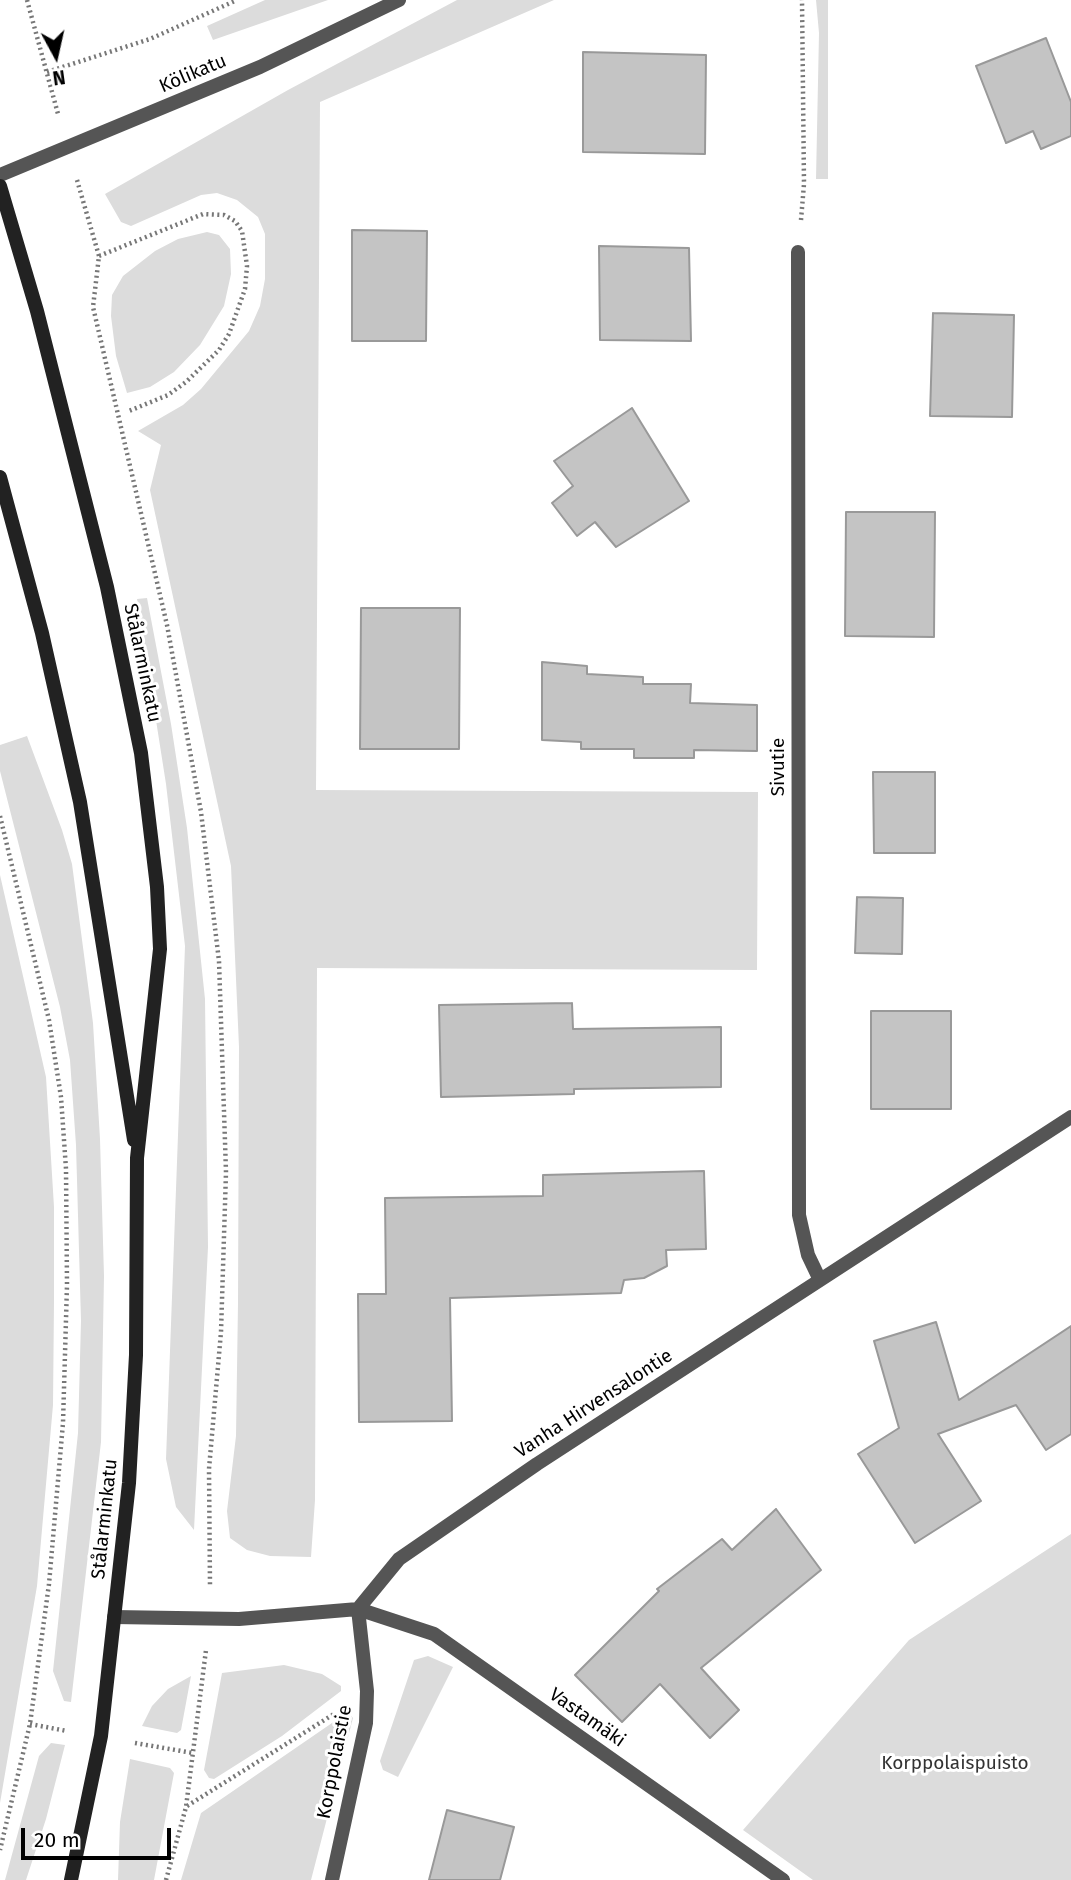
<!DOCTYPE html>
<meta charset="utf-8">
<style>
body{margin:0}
#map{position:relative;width:1071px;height:1880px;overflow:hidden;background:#fff;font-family:"Fira Sans",sans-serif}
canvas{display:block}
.north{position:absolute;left:21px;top:21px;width:70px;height:70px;-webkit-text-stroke:5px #fff;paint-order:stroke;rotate:172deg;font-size:19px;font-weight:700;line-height:28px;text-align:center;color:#000}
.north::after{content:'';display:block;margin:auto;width:24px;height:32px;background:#000;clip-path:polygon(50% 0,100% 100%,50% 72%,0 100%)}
.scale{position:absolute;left:21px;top:1828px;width:150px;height:32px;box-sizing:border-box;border:4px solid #000;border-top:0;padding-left:9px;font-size:21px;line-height:24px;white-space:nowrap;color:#000;-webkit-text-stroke:5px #fff;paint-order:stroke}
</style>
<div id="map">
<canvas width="1071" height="1880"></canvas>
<div class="north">N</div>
<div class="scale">20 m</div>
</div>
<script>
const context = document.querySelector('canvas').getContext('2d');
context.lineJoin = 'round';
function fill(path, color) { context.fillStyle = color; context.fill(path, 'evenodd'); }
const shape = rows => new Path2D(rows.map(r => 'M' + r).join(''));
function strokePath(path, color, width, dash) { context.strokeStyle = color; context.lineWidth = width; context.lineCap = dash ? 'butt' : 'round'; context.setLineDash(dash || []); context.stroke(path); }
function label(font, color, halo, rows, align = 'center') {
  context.font = font + ' "Fira Sans",sans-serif'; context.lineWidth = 6; context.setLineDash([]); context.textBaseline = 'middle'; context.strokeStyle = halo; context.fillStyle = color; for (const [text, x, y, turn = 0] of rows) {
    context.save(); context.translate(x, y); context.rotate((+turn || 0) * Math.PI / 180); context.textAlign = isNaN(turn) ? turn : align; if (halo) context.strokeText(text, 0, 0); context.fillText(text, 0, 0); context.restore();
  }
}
const green = shape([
 [265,0,328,0,213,40,207,26],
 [457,0,554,0,320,102,316,790,758,792,757,970,317,968,315,1500,311,1557,270,1556,247,1550,230,1538,227,1511,236,1436,238,1303,239,1047,231,866,150,490,161,445,138,431,183,405,201,389,249,331,260,306,265,279,265,234,258,217,237,200,217,193,201,195,131,226,121,222,105,194,288,90],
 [816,0,828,0,828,179,816,179,819,33],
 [207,232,219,235,230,249,231,274,224,306,200,345,174,372,150,387,127,393,116,356,111,316,112,295,123,276,155,251,178,239],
 [147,598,171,724,187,828,205,999,208,1247,194,1530,176,1507,166,1459,185,946,166,784,137,599],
 [27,736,62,830,72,864,93,1023,100,1139,104,1276,101,1442,71,1702,64,1701,53,1671,78,1433,81,1321,76,1145,70,1060,60,1007,0,771,0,745],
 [0,875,46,1077,54,1207,54,1301,53,1405,37,1586,0,1803],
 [1071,1534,1071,1880,813,1880,743,1830,909,1640],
 [428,1656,453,1667,398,1777,383,1770,380,1761,414,1660],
 [284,1665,322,1674,341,1686,341,1691,282,1736,214,1779,209,1778,204,1770,222,1673],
 [191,1676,181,1730,177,1733,142,1726,152,1706,168,1689],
 [348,1712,353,1718,311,1880,181,1880,201,1813],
 [51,1743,65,1745,46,1819,26,1880,5,1880,39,1756],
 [130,1759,170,1768,174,1773,154,1880,118,1880,120,1822]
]);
const building = shape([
 [1046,38,1071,102,1071,136,1041,149,1033,131,1006,143,976,66,1046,38],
 [583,52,706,55,705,154,583,152,583,52],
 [352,230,427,231,426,341,352,341,352,230],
 [599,246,689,248,691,341,600,340,599,246],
 [933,313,1014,315,1012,417,930,416,933,313],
 [632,408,689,501,616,547,595,522,577,536,552,503,573,486,554,461,632,408],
 [846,512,935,512,934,637,845,636,846,512],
 [361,608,460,608,459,749,360,749,361,608],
 [542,662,587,666,587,674,643,677,643,684,691,684,690,703,757,705,757,751,694,750,694,758,634,758,634,749,581,749,581,742,542,740,542,662],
 [873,772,935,772,935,853,874,853,873,772],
 [857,897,903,898,902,954,855,953,857,897],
 [572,1003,573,1029,721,1027,721,1087,574,1089,574,1094,441,1097,439,1005,572,1003],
 [871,1011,951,1011,951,1109,871,1109,871,1011],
 [704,1171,706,1249,666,1250,667,1266,644,1278,624,1280,621,1293,450,1298,452,1421,359,1422,358,1294,386,1294,385,1198,543,1196,543,1175,704,1171],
 [936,1322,959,1400,1071,1326,1071,1434,1046,1450,1016,1405,938,1434,981,1501,915,1543,858,1454,899,1428,874,1341,936,1322],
 [776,1509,821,1570,701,1668,739,1710,710,1738,660,1684,622,1722,575,1675,659,1591,657,1589,722,1539,732,1550,776,1509],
 [447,1810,514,1827,500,1880,429,1880,447,1810]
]);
const path = shape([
 [27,0,58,114],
 [47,72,150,39,237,0],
 [77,180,99,256,93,307,167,625,201,812,219,961,226,1172,221,1332,209,1469,210,1586],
 [801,220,804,184,802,0],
 [99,256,203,214,224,215,235,221,242,231,247,266,245,289,229,334,219,350,186,382,168,395,129,411],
 [0,816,49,1020,61,1097,66,1169,67,1285,63,1423,49,1584,30,1724,0,1850],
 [30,1724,67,1731],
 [135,1743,193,1753],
 [187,1806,334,1714],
 [166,1880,186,1807,206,1650]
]);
const minor = shape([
 [0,175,260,67,399,0],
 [798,252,799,1215,808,1255,819,1278],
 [358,1609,399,1559,537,1464,1071,1117],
 [114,1617,239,1619,358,1609,434,1634,783,1880],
 [332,1880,366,1723,367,1691,358,1609]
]);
const secondary = shape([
 [0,186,37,311,107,587,141,753,157,887,160,949,137,1158,136,1355,129,1483,101,1736,71,1880],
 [0,477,42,633,80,802,134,1140]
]);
const streetNames = [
 ["Kölikatu",193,74,-23],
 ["Stålarminkatu",142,663,78],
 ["Sivutie",779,767,-90],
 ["Vanha Hirvensalontie",594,1404,-33],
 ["Stålarminkatu",105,1519,-84],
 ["Vastamäki",587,1718,35],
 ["Korppolaistie",335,1762,-79]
];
const parkNames = [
 ["Korppolaispuisto",955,1764]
];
fill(green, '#dcdcdc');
fill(building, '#c4c4c4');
strokePath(building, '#999', 2);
strokePath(path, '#777', 4.5, [2, 3.5]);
strokePath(minor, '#555', 14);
strokePath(secondary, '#222', 14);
label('19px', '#000', '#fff', streetNames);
label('19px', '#333', '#fff', parkNames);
</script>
